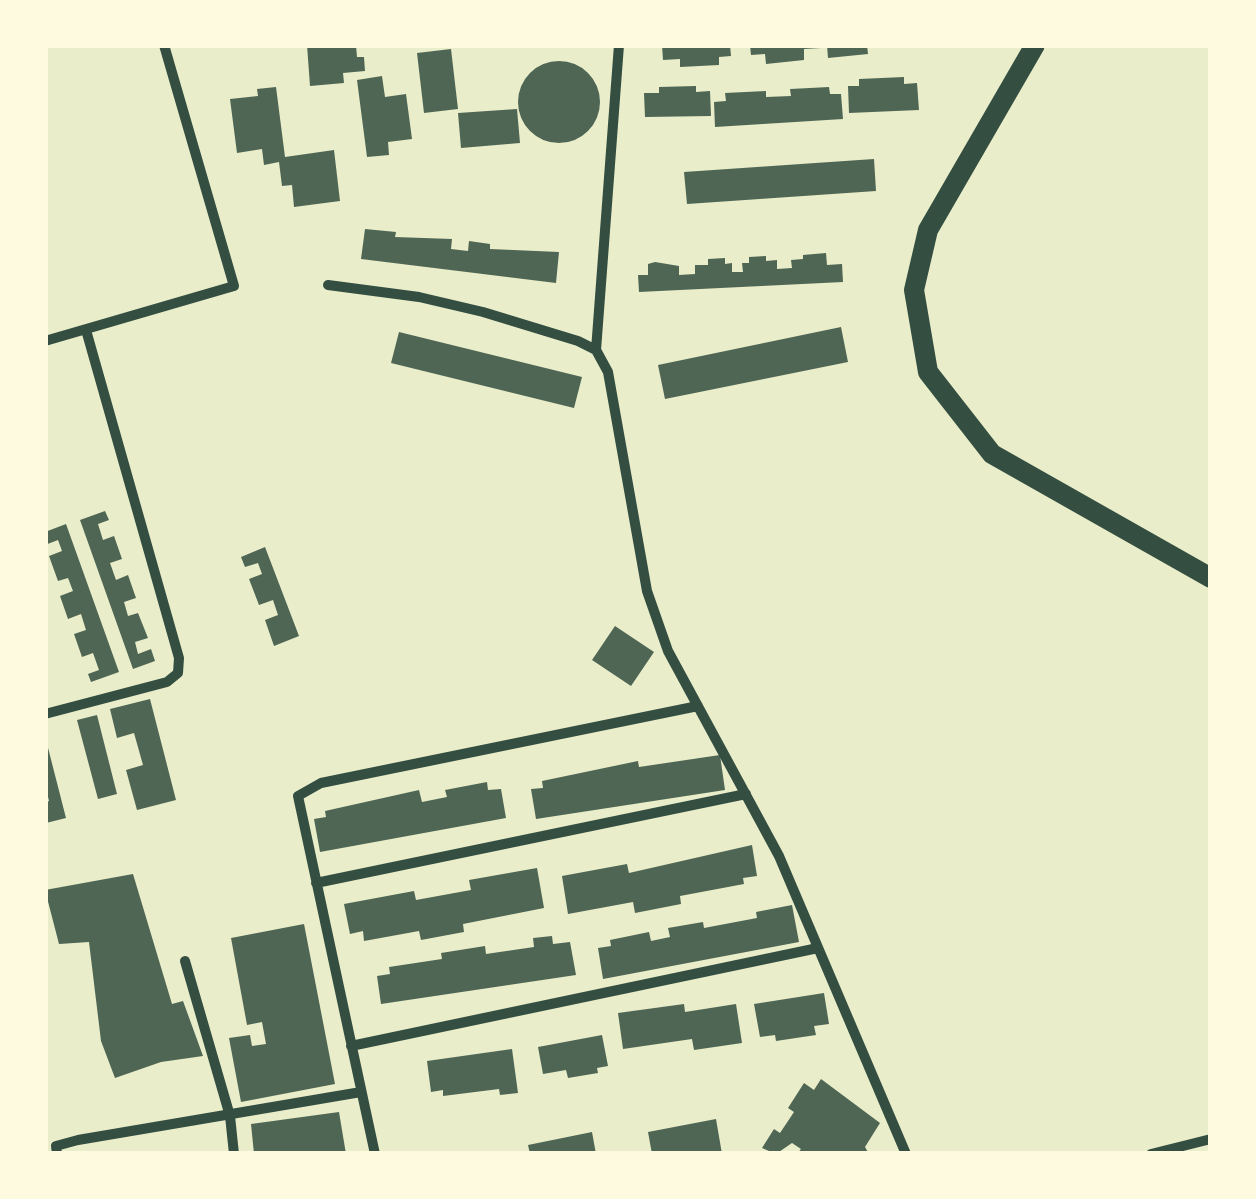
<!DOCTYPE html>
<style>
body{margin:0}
#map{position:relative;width:1256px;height:1199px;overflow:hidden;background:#e9edc9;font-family:"Asap Condensed",sans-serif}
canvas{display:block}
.frame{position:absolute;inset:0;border:48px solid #fefae0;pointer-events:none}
</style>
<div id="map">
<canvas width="1256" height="1199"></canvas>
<div class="frame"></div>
</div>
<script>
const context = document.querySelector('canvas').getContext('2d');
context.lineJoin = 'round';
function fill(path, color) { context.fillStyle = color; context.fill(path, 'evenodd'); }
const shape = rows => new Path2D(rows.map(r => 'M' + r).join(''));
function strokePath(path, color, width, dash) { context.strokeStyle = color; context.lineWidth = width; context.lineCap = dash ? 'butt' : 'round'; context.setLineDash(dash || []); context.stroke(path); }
const building = shape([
 [307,45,356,45,357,57,364,57,365,71,343,73,344,83,310,86],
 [662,45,730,45,731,56,719,57,719,65,680,67,680,59,663,60],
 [750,45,821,45,821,48,804,49,804,60,766,64,765,54,751,55],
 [827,45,867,45,868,54,828,58],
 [451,49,458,109,424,113,417,53],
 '518 102a41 41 0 1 1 82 0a41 41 0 1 1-82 0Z',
 [382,76,385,97,406,94,412,139,388,142,389,155,367,157,357,80],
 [904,77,904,84,917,83,919,110,849,113,848,86,859,86,859,79],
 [696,86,696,92,710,91,711,116,645,117,644,93,659,93,659,87],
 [276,87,285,157,334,150,340,201,294,207,292,185,282,186,279,162,264,165,262,149,237,153,230,99,258,96,257,89],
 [829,87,830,94,841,94,843,119,715,127,714,102,726,101,725,93,766,91,766,97,791,96,790,89],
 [517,109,520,143,461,148,458,113],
 [874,159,876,191,687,204,684,172],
 [365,229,396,232,395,237,452,239,451,249,468,251,469,241,490,244,490,249,559,252,556,283,361,259],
 [826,253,827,265,842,264,843,282,639,292,638,275,648,275,648,264,655,262,679,266,679,275,695,274,695,265,708,265,708,259,725,258,725,264,732,263,732,272,743,272,742,263,749,263,749,257,766,256,766,261,777,260,777,269,792,268,791,260,803,259,803,255],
 [841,327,848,362,665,399,658,365],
 [399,332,582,377,574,408,391,363],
 [105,511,109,520,98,524,103,540,114,536,122,559,110,563,116,580,128,575,136,598,124,602,128,616,138,613,148,638,135,642,138,654,151,649,155,661,133,669,80,520],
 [66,524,119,672,91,682,88,674,99,670,93,653,82,657,74,634,86,630,81,614,68,619,60,596,73,591,68,578,58,581,49,556,62,551,58,540,45,545,45,532],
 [265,547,299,636,274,646,265,620,278,615,273,600,259,605,249,579,262,574,258,563,245,567,241,557],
 [615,626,654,652,631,686,592,660],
 [150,699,176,800,137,810,126,770,143,765,134,733,117,738,110,709],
 [97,715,117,794,98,799,77,720],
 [46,740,66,818,46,823,45,803,49,801,45,785],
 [720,755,725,790,536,819,531,789,543,788,542,781,638,761,639,767],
 [487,782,488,790,501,789,506,818,320,852,314,819,326,817,325,811,419,790,422,802,447,797,445,790],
 [752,845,757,876,743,878,744,884,680,896,681,904,635,913,633,902,568,914,562,876,627,864,629,873],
 [537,868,544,908,463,924,464,932,421,940,419,931,364,941,363,931,350,934,344,904,414,891,416,900,471,890,469,880],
 [133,874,172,1004,183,1001,203,1056,161,1062,115,1078,101,1041,89,942,59,944,45,890],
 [792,905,799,942,603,979,598,948,611,946,610,940,649,932,651,941,670,937,668,928,703,922,704,928,757,918,756,912],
 [304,924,335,1084,241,1102,229,1038,250,1035,252,1046,266,1044,262,1022,247,1025,231,938],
 [552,936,553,944,570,942,576,975,381,1004,377,976,390,974,389,967,442,959,441,953,485,946,486,954,534,947,533,938],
 [824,993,829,1024,814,1026,816,1035,776,1041,775,1035,760,1037,754,1004],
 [684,1004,685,1012,736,1004,742,1043,694,1050,692,1039,623,1049,618,1013],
 [602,1035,608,1066,597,1068,598,1073,568,1078,566,1070,543,1074,538,1047],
 [512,1049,518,1093,500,1095,499,1089,443,1096,443,1090,431,1092,427,1061],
 [821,1079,880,1123,865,1147,869,1154,797,1154,801,1149,792,1143,776,1154,762,1148,774,1129,780,1133,794,1112,788,1108,804,1083,814,1090],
 [339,1112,346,1154,254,1154,251,1124],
 [716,1119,722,1154,652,1154,648,1132],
 [592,1132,596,1154,530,1154,528,1145]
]);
const minor = shape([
 [328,285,419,297,483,312,578,341,596,350,608,372,647,591,668,651,779,856,906,1154],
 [45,341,234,286,164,45],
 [596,350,619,45],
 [45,714,167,682,178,673,179,658,86,330],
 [316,883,746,794],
 [185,961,230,1116,234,1154],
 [351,1046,818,948],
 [57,1154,56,1146,78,1140,361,1092],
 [375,1154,298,796,321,783,698,706],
 [1151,1154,1211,1139]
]);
const secondary = shape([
 [1035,45,928,230,914,290,928,372,992,454,1211,578]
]);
fill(building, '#4f6655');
strokePath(minor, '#344e41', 10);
strokePath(secondary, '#344e41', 20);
</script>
